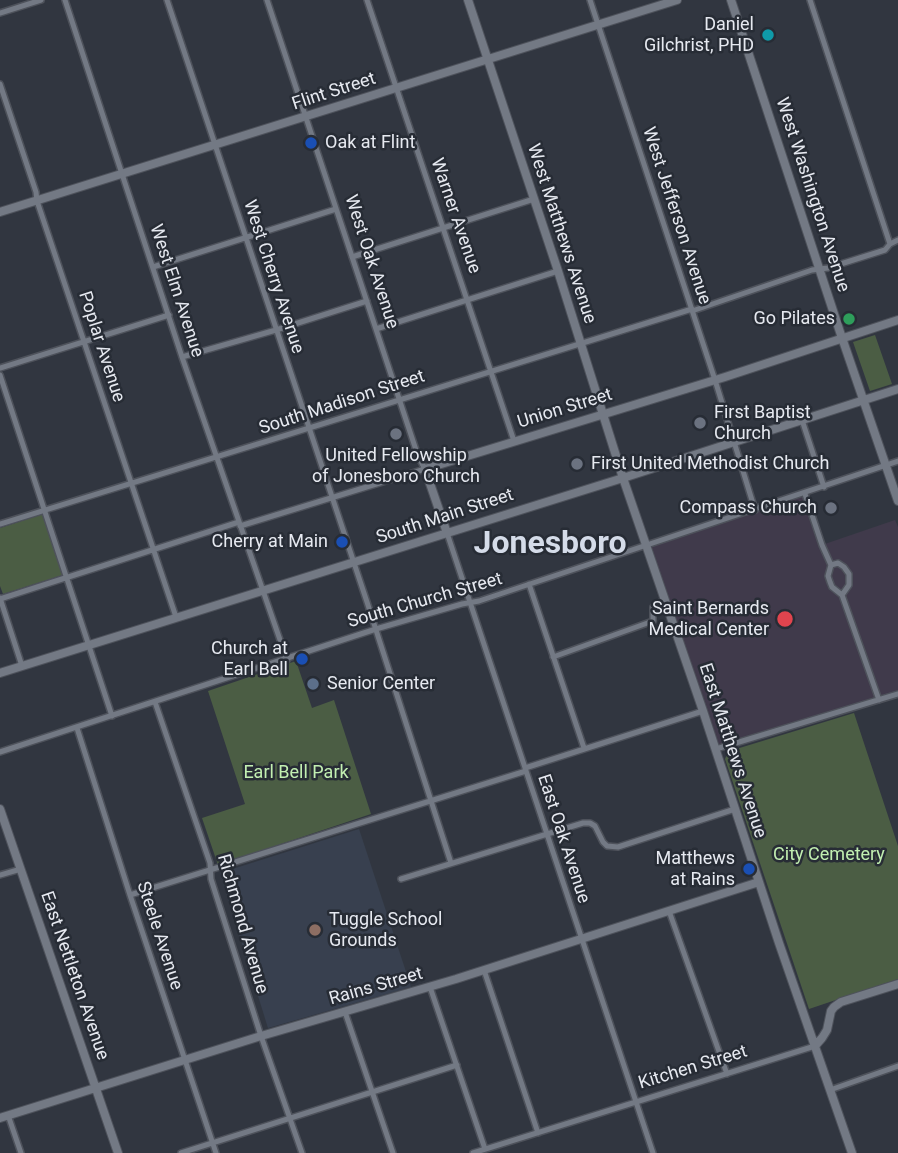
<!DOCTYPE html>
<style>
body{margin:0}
canvas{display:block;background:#313640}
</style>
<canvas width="898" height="1153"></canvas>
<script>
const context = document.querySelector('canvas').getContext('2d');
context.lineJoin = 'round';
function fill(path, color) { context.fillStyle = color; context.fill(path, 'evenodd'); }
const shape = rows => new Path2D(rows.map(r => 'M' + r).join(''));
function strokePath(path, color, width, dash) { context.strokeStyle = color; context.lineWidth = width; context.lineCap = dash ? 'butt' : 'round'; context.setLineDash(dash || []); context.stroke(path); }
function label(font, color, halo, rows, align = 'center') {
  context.font = font + ' Roboto,sans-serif'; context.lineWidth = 5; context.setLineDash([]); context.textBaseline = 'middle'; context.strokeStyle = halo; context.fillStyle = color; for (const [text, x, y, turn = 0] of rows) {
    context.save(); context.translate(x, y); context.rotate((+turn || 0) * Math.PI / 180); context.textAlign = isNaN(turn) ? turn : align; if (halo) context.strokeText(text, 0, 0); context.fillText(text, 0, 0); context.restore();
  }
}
const built = shape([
 [359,829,411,987,268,1028,220,873]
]);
const medical = shape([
 [805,494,822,545,895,520,898,527,898,691,717,748,647,546]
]);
const green = shape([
 [875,335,892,384,870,391,853,342],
 [43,514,63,575,3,594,0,586,0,528],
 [296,661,312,708,334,700,371,814,218,865,202,818,245,804,208,691],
 [854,713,898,846,898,979,809,1009,725,759,728,752,733,750]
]);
const street = shape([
 [65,0,182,357,287,660],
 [167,0,367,602,451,863],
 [367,0,514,441],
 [590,0,715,380,755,510],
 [810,0,890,244],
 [0,13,41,0],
 [0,84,36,192,37,201,176,617],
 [352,257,534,199],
 [153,267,336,209],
 [692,311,812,270,828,268,885,250,890,244,898,240],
 [376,329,558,271],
 [182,357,276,330,367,301],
 [0,368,169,315],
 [0,375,112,716],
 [802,420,824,487],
 [805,494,822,545,831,565,828,576,830,582,832,587,842,595,879,700],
 [0,524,692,309],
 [240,526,425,469,418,456,267,0],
 [447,533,653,1153],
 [831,565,838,563,844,567,849,574,849,585,842,595],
 [529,584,584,748],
 [0,598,22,666],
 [0,599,239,522],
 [553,657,653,621,653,607,656,604,665,600],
 [155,702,210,863,211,879,261,1036,302,1153],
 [77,728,130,895,216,1153],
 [716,749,898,694],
 [0,752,376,629,462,604,479,601,898,461],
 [525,768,703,711],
 [0,875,21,869],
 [401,879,583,823,590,823,595,826,603,842,607,846,618,847,735,809],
 [130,895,526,771],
 [669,911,727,1074],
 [484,970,538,1133],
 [430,987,485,1149],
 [345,1012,393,1153],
 [830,1090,898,1066],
 [8,1115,21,1153],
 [181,1153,457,1065],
 [473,1153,815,1046]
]);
const secondary = shape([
 [468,0,558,271,623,478,703,711,779,943,852,1153],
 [731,0,840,332,898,501],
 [0,212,677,0],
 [447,533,425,469,725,377,898,320],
 [0,673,623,478,898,389],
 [0,809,118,1153],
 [815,1046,822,1038,827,1030,831,1011,834,1007,841,1002,898,984],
 [0,1118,261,1036,456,979,759,882]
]);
const markers = [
 [768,35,7,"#0f9aa8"],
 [311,143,7,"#1a4fb4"],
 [849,319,7,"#2e9e5b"],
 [700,423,7,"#6b7280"],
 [396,434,7,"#6b7280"],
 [577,464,7,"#6b7280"],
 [831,508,7,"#6b7280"],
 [342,542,7,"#1a4fb4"],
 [785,619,9,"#e0444e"],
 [302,659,7,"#1a4fb4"],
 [313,684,7,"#5c6f8a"],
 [749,869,7,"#1a4fb4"],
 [315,930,7,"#8d6e63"]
];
const poiNames = [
 ["Daniel",754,25],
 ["Gilchrist, PHD",754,46],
 ["Oak at Flint",325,143,"left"],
 ["Go Pilates",835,319],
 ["First Baptist",714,413,"left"],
 ["Church",714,434,"left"],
 ["United Fellowship",396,456,"center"],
 ["of Jonesboro Church",396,477,"center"],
 ["First United Methodist Church",591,464,"left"],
 ["Compass Church",817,508],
 ["Cherry at Main",328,542],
 ["Saint Bernards",769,609],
 ["Medical Center",769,630],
 ["Church at",288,649],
 ["Earl Bell",288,670],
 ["Senior Center",327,684,"left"],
 ["Matthews",735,859],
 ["at Rains",735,880],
 ["Tuggle School",329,920,"left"],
 ["Grounds",329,941,"left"]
];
const streetNames = [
 ["Flint Street",334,92,-18],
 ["West Washington Avenue",812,195,72],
 ["Warner Avenue",455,216,71],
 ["West Jefferson Avenue",676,216,72],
 ["West Matthews Avenue",561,234,72],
 ["West Oak Avenue",371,262,72],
 ["West Cherry Avenue",273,277,72],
 ["West Elm Avenue",176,291,72],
 ["Poplar Avenue",101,347,72],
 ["South Madison Street",342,403,-18],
 ["Union Street",565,409,-17],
 ["South Main Street",445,517,-18],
 ["South Church Street",425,601,-16],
 ["East Matthews Avenue",732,751,72],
 ["East Oak Avenue",563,839,72],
 ["Richmond Avenue",242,924,74],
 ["Steele Avenue",159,936,72],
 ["East Nettleton Avenue",74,976,71],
 ["Rains Street",376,987,-16],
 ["Kitchen Street",693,1068,-17]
];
const parkNames = [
 ["Earl Bell Park",296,773],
 ["City Cemetery",829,855]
];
const townNames = [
 ["Jonesboro",550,545]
];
fill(built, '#38404f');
fill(medical, '#403a4b');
fill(green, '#4b5d44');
strokePath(street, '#4e525b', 8);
strokePath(secondary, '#4e525b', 10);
strokePath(street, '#737984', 5);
strokePath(secondary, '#737984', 8);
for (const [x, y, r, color] of markers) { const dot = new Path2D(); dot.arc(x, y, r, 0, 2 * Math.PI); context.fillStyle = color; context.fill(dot); strokePath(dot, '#272c35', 2.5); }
label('18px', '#e6e9f0', '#272c35', poiNames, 'right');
label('18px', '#e6e9f0', '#272c35', streetNames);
label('18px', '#c2efb1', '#272c35', parkNames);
label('bold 32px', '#d5dce9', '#272c35', townNames);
</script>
